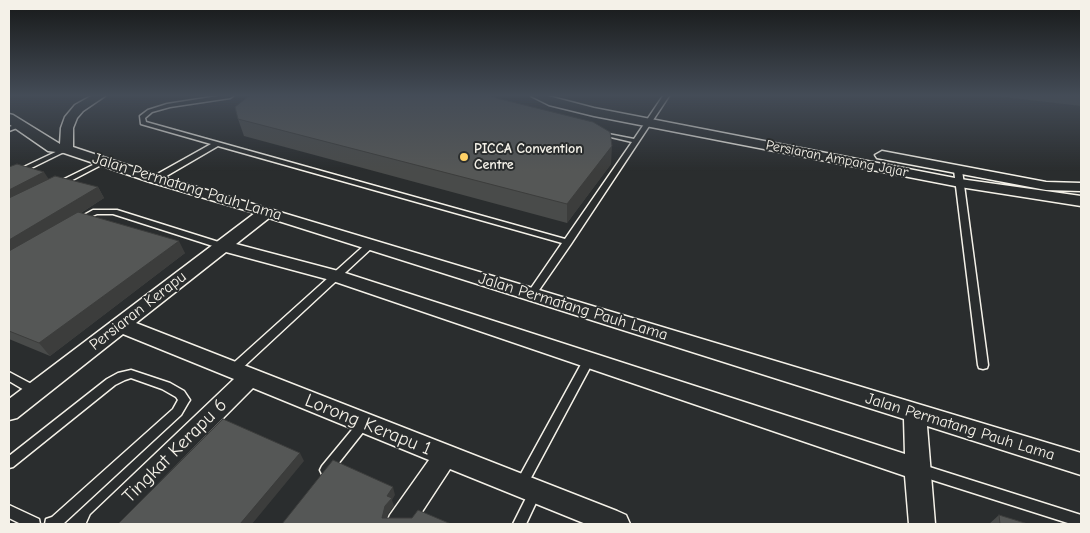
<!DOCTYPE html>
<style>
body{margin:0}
#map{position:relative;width:1090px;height:533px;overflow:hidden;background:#2a2d2e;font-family:"Comic Neue",sans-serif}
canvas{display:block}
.frame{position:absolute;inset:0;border:10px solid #f4f1e8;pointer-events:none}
</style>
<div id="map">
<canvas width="1090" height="533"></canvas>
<div class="frame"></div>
</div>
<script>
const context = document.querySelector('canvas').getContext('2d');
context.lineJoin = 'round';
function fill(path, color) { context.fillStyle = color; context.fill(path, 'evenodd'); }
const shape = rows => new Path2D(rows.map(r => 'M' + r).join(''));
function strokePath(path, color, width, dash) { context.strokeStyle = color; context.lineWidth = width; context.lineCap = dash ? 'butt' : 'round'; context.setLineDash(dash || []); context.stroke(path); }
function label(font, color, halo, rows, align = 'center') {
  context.font = font + ' "Comic Neue",sans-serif'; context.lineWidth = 4; context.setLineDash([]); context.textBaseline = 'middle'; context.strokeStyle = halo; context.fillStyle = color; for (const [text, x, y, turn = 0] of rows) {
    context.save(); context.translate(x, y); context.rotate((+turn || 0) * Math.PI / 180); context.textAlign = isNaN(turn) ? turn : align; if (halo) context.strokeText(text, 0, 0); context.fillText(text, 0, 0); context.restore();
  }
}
const green = shape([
 [994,96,1081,96,1081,106]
]);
const lane = shape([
 [218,96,233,96,230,98,170,107,152,112,145,118,146,122,565,239,632,142,598,134,598,132,634,139,663,96,669,96,571,244,535,296,532,297,527,294,562,243,218,146,158,181,152,181,152,177,211,144,141,124,140,116,148,110,167,104,218,96],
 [20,123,23,125,22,126,9,131,9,127,20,123],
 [66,147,69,149,68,150,9,179,9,174,66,147],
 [103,160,105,161,105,163,61,186,55,186,54,184,103,160],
 [955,168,961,168,962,170,988,365,987,368,983,369,979,368,978,365,954,170,955,168],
 [93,210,117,210,225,244,226,246,222,249,219,248,113,214,97,214,79,222,75,220,93,210],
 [371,241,375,244,374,246,237,373,233,374,229,373,228,370,229,367,368,242,371,241],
 [589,356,593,357,594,360,525,489,521,491,517,489,515,485,517,481,585,357,589,356],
 [131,370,170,383,184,391,190,400,188,403,181,415,63,524,45,524,46,519,52,517,173,409,178,400,176,397,162,389,131,378,125,380,115,385,13,467,9,468,9,456,107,379,118,373,131,370],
 [9,372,39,388,40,391,39,394,35,395,31,394,9,381,9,372],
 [364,418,368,420,370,423,368,426,330,474,326,476,322,474,320,470,322,466,360,420,364,418],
 [920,464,1081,515,1081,524,1071,524,920,476,916,474,914,470,916,466,920,464],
 [535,486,539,488,541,492,526,524,513,524,531,488,535,486],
 [9,505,39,519,40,524,21,524,9,518,9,505]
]);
const street = shape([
 [91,96,105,96,83,111,77,118,73,128,73,147,160,176,1081,453,1081,475,927,426,935,524,909,524,905,476,330,280,226,252,136,323,617,511,626,515,630,524,586,524,450,469,414,524,386,524,390,515,429,460,253,388,118,524,87,524,91,515,234,379,123,334,17,418,9,420,9,399,255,213,150,182,64,153,48,151,9,124,9,114,13,115,60,144,61,128,65,117,75,105,91,96],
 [269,218,904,419,905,454,342,272,236,244,269,218],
 [531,96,548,96,594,108,960,179,1081,196,1081,206,960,187,594,116,549,105,531,96],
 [882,151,1046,182,1081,183,1081,191,1046,190,877,158,875,155,882,151]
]);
const wall = shape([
 [238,119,611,164,567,223,244,136],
 [9,167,48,179,98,187,104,198,81,213,185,253,50,356,9,339],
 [999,515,1028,524,989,524]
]);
const shadedWall = shape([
 [612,146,611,164,567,223,567,204],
 [44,172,52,184,9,205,9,190],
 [98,187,104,198,9,258,9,240],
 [179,241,185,253,50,356,39,343],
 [300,453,304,461,252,524,240,524],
 [393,487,395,495,392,500,394,506,388,514,385,524,382,518,387,496]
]);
const building = shape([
 [249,96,492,96,496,98,593,122,610,132,612,146,567,204,238,119,235,107,249,96],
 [17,164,44,172,9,190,9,167,17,164],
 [55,176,98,187,9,240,9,198,55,176],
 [78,212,179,241,39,343,9,331,9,251,78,212],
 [223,419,300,453,240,524,118,524,223,419],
 [333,460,393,487,387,496,392,498,385,506,382,518,412,518,418,510,451,524,282,524,333,460],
 [999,515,1028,524,1000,524,999,515]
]);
const markers = [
 [464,157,5,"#ffd166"]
];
const farPoinames = [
 ["PICCA Convention",474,149],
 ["Centre",474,165]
];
const farStreetnames = [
 ["Persiaran Ampang Jajar",837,159,11]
];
const streetNames = [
 ["Jalan Permatang Pauh Lama",187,187,17],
 ["Jalan Permatang Pauh Lama",573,307,17],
 ["Persiaran Kerapu",138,311,-38],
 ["Jalan Permatang Pauh Lama",960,427,17]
];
const nearStreetnames = [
 ["Lorong Kerapu 1",368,425,22],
 ["Tingkat Kerapu 6",175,451,-45]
];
fill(green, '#444645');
strokePath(lane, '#f4f1e8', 3);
strokePath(street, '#f4f1e8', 3);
fill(lane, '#2a2d2e');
fill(street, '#2a2d2e');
fill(wall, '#494b4a');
fill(shadedWall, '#3c3d3c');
fill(building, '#555756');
strokePath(building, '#3c3d3c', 1);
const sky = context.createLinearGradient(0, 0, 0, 171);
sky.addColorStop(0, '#171919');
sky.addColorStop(0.56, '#444c57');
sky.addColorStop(1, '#444c5700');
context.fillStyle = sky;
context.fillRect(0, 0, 1090, 171);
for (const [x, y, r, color] of markers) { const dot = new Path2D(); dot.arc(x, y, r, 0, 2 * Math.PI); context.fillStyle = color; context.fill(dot); strokePath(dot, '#2a2d2e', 2); }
label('bold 14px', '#f4f1e8', '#2a2d2e', farPoinames, 'left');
label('14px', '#f4f1e8', '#2a2d2e', farStreetnames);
label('16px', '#f4f1e8', '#2a2d2e', streetNames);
label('19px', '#f4f1e8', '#2a2d2e', nearStreetnames);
</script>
